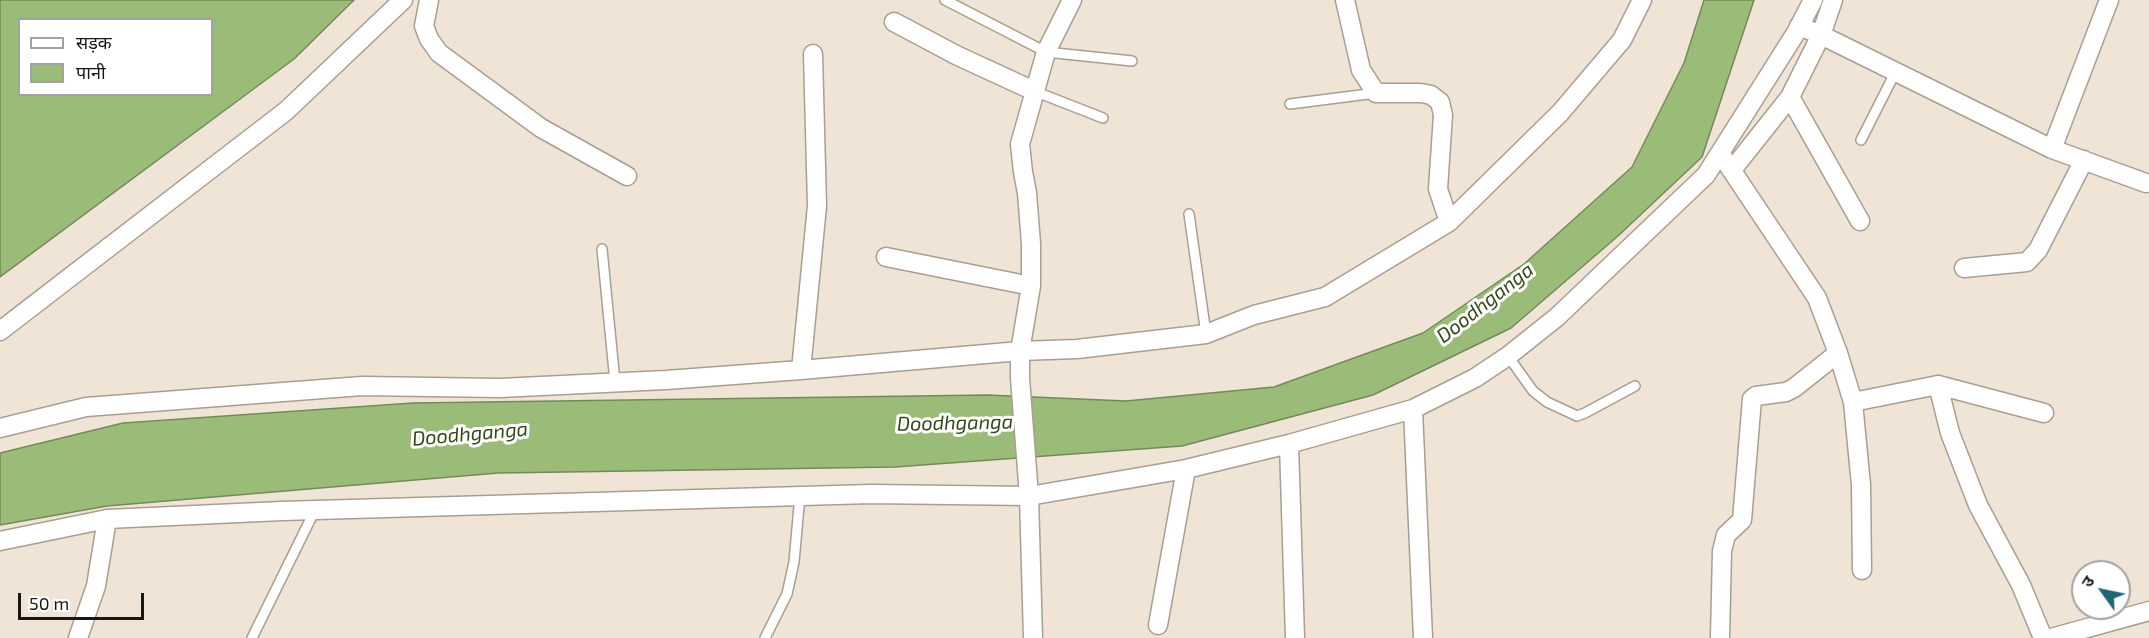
<!DOCTYPE html>
<meta charset="utf-8">
<style>
body{margin:0}
#map{position:relative;width:2149px;height:638px;overflow:hidden;background:#f0e4d7;font-family:"Exo 2","Noto Sans Devanagari",sans-serif}
canvas{display:block}
.legend{position:absolute;left:18px;top:18px;width:195px;height:78px;box-sizing:border-box;background:#fff;border:2px solid #a3a2a0;margin:0;padding:8px 10px;list-style:none;font-size:18px;color:#1a1612}
.legend li{display:flex;align-items:center;gap:12px;height:30px}
.legend b{width:30px;border:2px solid #a3a2a0}
.north{position:absolute;left:2071px;top:560px;width:60px;height:60px;box-sizing:border-box;background:#fff;border:2px solid #a3a2a0;border-radius:50%;rotate:303deg;font-size:16px;font-weight:700;line-height:24px;text-align:center;color:#1a1612}
.north::after{content:'';display:block;margin:auto;width:21px;height:27px;background:#1e6575;clip-path:polygon(50% 0,100% 100%,50% 72%,0 100%)}
.scale{position:absolute;left:18px;top:593px;width:126px;height:27px;box-sizing:border-box;border:3px solid #1a1612;border-top:0;padding-left:8px;font-size:18px;line-height:21px;white-space:nowrap;color:#1a1612;-webkit-text-stroke:4px #fff;paint-order:stroke}
</style>
<div id="map">
<canvas width="2149" height="638"></canvas>
<ul class="legend">
<li><b style="height:8px;background:#fff"></b>सड़क</li>
<li><b style="height:16px;background:#9bbc78"></b>पानी</li>
</ul>
<div class="north">उ</div>
<div class="scale">50 m</div>
</div>
<script>
const context = document.querySelector('canvas').getContext('2d');
context.lineJoin = 'round';
function fill(path, color) { context.fillStyle = color; context.fill(path, 'evenodd'); }
const shape = rows => new Path2D(rows.map(r => 'M' + r).join(''));
function strokePath(path, color, width, dash) { context.strokeStyle = color; context.lineWidth = width; context.lineCap = dash ? 'butt' : 'round'; context.setLineDash(dash || []); context.stroke(path); }
function label(font, color, halo, rows, align = 'center') {
  context.font = font + ' "Exo 2",sans-serif'; context.lineWidth = 6; context.setLineDash([]); context.textBaseline = 'middle'; context.strokeStyle = halo; context.fillStyle = color; for (const [text, x, y, turn = 0] of rows) {
    context.save(); context.translate(x, y); context.rotate((+turn || 0) * Math.PI / 180); context.textAlign = isNaN(turn) ? turn : align; if (halo) context.strokeText(text, 0, 0); context.fillText(text, 0, 0); context.restore();
  }
}
const water = shape([
 [0,0,354,0,294,59,0,277,0,0],
 [20,20,212,20,212,94,20,94,20,20],
 [1704,0,1754,0,1702,157,1618,236,1511,328,1373,395,1182,446,895,467,498,473,107,506,0,525,0,453,123,423,413,403,987,395,1126,401,1274,387,1423,333,1524,264,1632,167,1684,63,1704,0]
]);
const service = shape([
 [945,0,1046,52,1132,61],
 [1034,91,1103,118],
 [1290,104,1376,93],
 [1861,140,1895,73],
 [1189,214,1206,334],
 [602,249,615,382],
 [1508,356,1533,391,1547,402,1577,416,1585,413,1635,386],
 [252,638,315,510],
 [765,638,787,594,794,562,800,495]
]);
const minor = shape([
 [429,0,424,26,429,39,439,53,541,128,627,176],
 [1345,0,1361,70,1376,93,1421,93,1431,95,1440,102,1443,115,1438,189,1449,222],
 [1833,0,1821,35,1790,97,1860,221],
 [894,22,956,55,1034,91],
 [1799,26,1821,35,2052,149,2146,183],
 [2052,149,2109,0],
 [1720,153,1817,298,1838,353,1853,402,1861,485,1862,570],
 [1732,170,1790,97],
 [886,257,1031,286],
 [1964,268,2027,262,2038,250,2084,160],
 [0,331,286,111,403,0],
 [801,370,817,206,813,54],
 [1938,385,1950,433,1978,505,2021,585,2043,638],
 [1853,402,1938,385,2044,413],
 [1413,409,1423,638],
 [0,428,86,407,362,386,500,388,666,380,801,370,1020,351,1077,349,1206,334,1254,315,1325,297,1449,222,1560,113,1622,40,1642,0],
 [1289,444,1295,638],
 [0,541,107,519,282,511,871,494,1029,496,1186,469,1289,444,1413,409,1475,378,1508,356,1557,317,1706,175,1797,31,1813,0],
 [1158,625,1186,469],
 [78,638,96,586,107,519],
 [1033,638,1029,496,1020,378,1020,351,1031,286,1031,244,1027,193,1023,172,1020,144,1046,52,1072,0],
 [1720,638,1722,551,1726,535,1742,520,1752,399,1756,396,1786,392,1794,388,1838,353],
 [2051,638,2149,611]
]);
const waterNames = [
 ["Doodhganga",1485,303,-38],
 ["Doodhganga",955,423,-1],
 ["Doodhganga",470,434,-5]
];
fill(water, '#9bbc78');
strokePath(water, '#748a59', 1.5);
strokePath(service, '#a99e91', 12);
strokePath(minor, '#a99e91', 21);
strokePath(service, '#fff', 9);
strokePath(minor, '#fff', 18);
label('italic 20px', '#334818', '#fff', waterNames);
</script>
